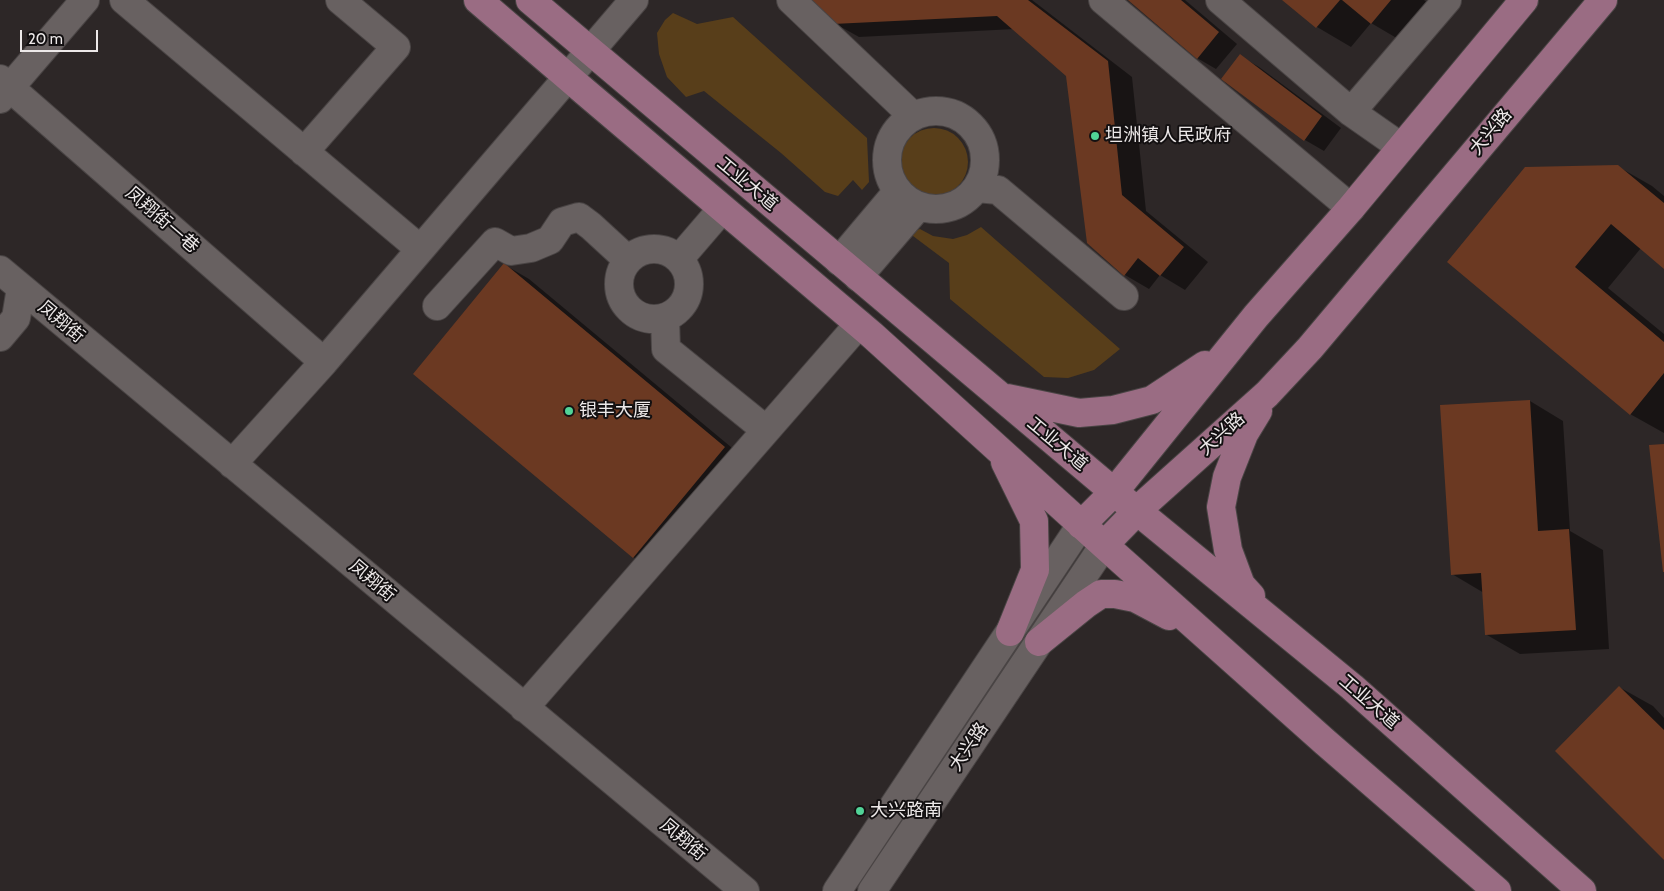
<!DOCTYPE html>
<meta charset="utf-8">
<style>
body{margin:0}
#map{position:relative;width:1664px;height:891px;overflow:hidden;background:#2d2727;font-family:Cabin,sans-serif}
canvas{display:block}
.scale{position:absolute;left:20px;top:30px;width:78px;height:22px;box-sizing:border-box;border:2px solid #ede9e9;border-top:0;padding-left:6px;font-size:15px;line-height:18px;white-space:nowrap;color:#ede9e9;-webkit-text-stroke:4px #131011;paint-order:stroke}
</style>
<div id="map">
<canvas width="1664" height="891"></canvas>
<div class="scale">20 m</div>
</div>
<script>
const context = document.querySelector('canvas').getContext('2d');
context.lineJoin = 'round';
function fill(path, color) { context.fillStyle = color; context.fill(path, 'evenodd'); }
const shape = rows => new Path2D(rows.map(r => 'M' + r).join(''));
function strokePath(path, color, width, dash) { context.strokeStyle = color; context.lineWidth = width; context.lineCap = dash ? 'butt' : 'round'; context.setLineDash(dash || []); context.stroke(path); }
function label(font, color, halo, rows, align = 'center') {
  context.font = font + ' Cabin,"Noto Sans SC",sans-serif'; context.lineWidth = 4; context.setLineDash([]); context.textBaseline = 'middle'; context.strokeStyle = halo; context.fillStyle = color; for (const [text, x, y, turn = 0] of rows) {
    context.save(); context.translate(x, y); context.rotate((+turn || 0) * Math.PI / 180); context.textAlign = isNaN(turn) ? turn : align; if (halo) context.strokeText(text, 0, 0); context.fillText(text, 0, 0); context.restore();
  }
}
const green = shape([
 [673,13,697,24,733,17,867,138,869,182,862,190,853,180,838,196,825,192,781,153,704,91,686,97,667,77,659,54,657,33,665,20],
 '900 162a34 34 0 1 1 68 0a34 34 0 1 1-68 0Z',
 [981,227,1120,349,1094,370,1068,378,1044,377,950,299,949,263,909,233,920,229,933,236,953,239,967,235]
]);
const shadow = shape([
 [807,0,1032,0,1132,77,1146,211,1208,262,1185,290,1160,275,1149,289,1125,275,1068,76,1015,29,859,37,834,23],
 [1130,0,1185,0,1237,44,1216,69,1197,58],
 [1284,0,1424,0,1434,8,1405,43,1371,23,1351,47,1317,27],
 [1240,56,1259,67,1341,128,1324,151,1305,140],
 [1617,166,1652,186,1664,196,1664,267,1641,248,1608,288,1664,334,1664,433,1630,414,1448,262],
 [505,265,529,279,749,462,658,571,633,557],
 [1530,401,1563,421,1570,531,1603,550,1609,649,1520,654,1487,635,1484,593,1452,574],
 [1619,687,1653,706,1664,718,1664,858]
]);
const building = shape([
 [805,0,1028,0,1108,61,1122,195,1184,247,1160,276,1138,258,1124,276,1087,243,1066,76,997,16,833,24],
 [1128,0,1181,0,1219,32,1197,59],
 [1282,0,1340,0,1316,28],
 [1342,0,1391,0,1371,24],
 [1240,54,1322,116,1304,141,1221,79],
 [1618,165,1664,203,1664,269,1611,224,1575,267,1664,342,1664,373,1630,415,1447,262,1525,167],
 [504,263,725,447,633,558,413,374],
 [1530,400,1538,531,1569,529,1576,630,1485,635,1481,573,1451,575,1440,405],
 [1664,444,1664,572,1663,572,1649,445],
 [1619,686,1664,730,1664,860,1555,751]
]);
const minor = shape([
 [124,0,420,249],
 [791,0,913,116],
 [1103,0,1351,208],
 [1220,0,1351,112,1401,147],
 [0,79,324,362],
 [0,99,85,0],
 '887 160a49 49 0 1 1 98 0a49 49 0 1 1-98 0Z',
 [1351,112,1447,0],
 [304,152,396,47,340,0],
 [977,188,998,190,1124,296],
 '619 284a35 35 0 1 1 70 0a35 35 0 1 1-70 0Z',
 [679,259,722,209],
 [839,261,898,191],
 [0,270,745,891],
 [858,277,918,207],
 [437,306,495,242,511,251,531,248,550,240,562,222,579,217,591,226,628,260],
 [665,318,666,349,766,430],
 [0,337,16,318,21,288],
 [232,464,324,362,634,0],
 [524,708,859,324],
 [837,891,1081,525],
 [872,891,1104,545]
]);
const major = shape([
 [478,0,584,91,872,335,1104,545,1325,742,1497,891],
 [530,0,1114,492,1352,687,1582,891],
 [1007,398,1079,413,1113,410,1152,400,1205,365],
 [1005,462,1034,521,1035,570,1010,632],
 [1081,525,1114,492,1256,316,1351,208,1524,0],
 [1104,545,1143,505,1267,394,1310,348,1603,0],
 [1251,596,1241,585,1228,550,1221,507,1227,477,1244,434,1258,411],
 [1039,642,1086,604,1101,594,1115,594,1135,598,1169,616]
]);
const markers = [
 [1095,136,5,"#51d397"],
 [569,411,5,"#51d397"],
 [860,811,5,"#51d397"]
];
const streetNames = [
 ["大兴路",1491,132,-50],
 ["工业大道",747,184,40],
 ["凤翔街一巷",162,220,41],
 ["凤翔街",61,322,40],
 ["大兴路",1222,434,-42],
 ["工业大道",1057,444,40],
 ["凤翔街",372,581,40],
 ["工业大道",1369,702,41],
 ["大兴路",969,747,-56],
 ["凤翔街",683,840,40]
];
const poiNames = [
 ["坦洲镇人民政府",1105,136],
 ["银丰大厦",579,411],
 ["大兴路南",870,811]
];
fill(green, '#583e1a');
fill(shadow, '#0007');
fill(building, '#6b3922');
strokePath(minor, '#494444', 30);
strokePath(major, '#494444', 30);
strokePath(minor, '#686161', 28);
strokePath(major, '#9a6c83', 28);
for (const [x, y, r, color] of markers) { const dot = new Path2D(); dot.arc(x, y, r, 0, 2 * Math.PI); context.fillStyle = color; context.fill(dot); strokePath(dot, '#131011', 2); }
label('18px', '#ede9e9', '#131011', streetNames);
label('18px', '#ede9e9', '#131011', poiNames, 'left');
</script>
